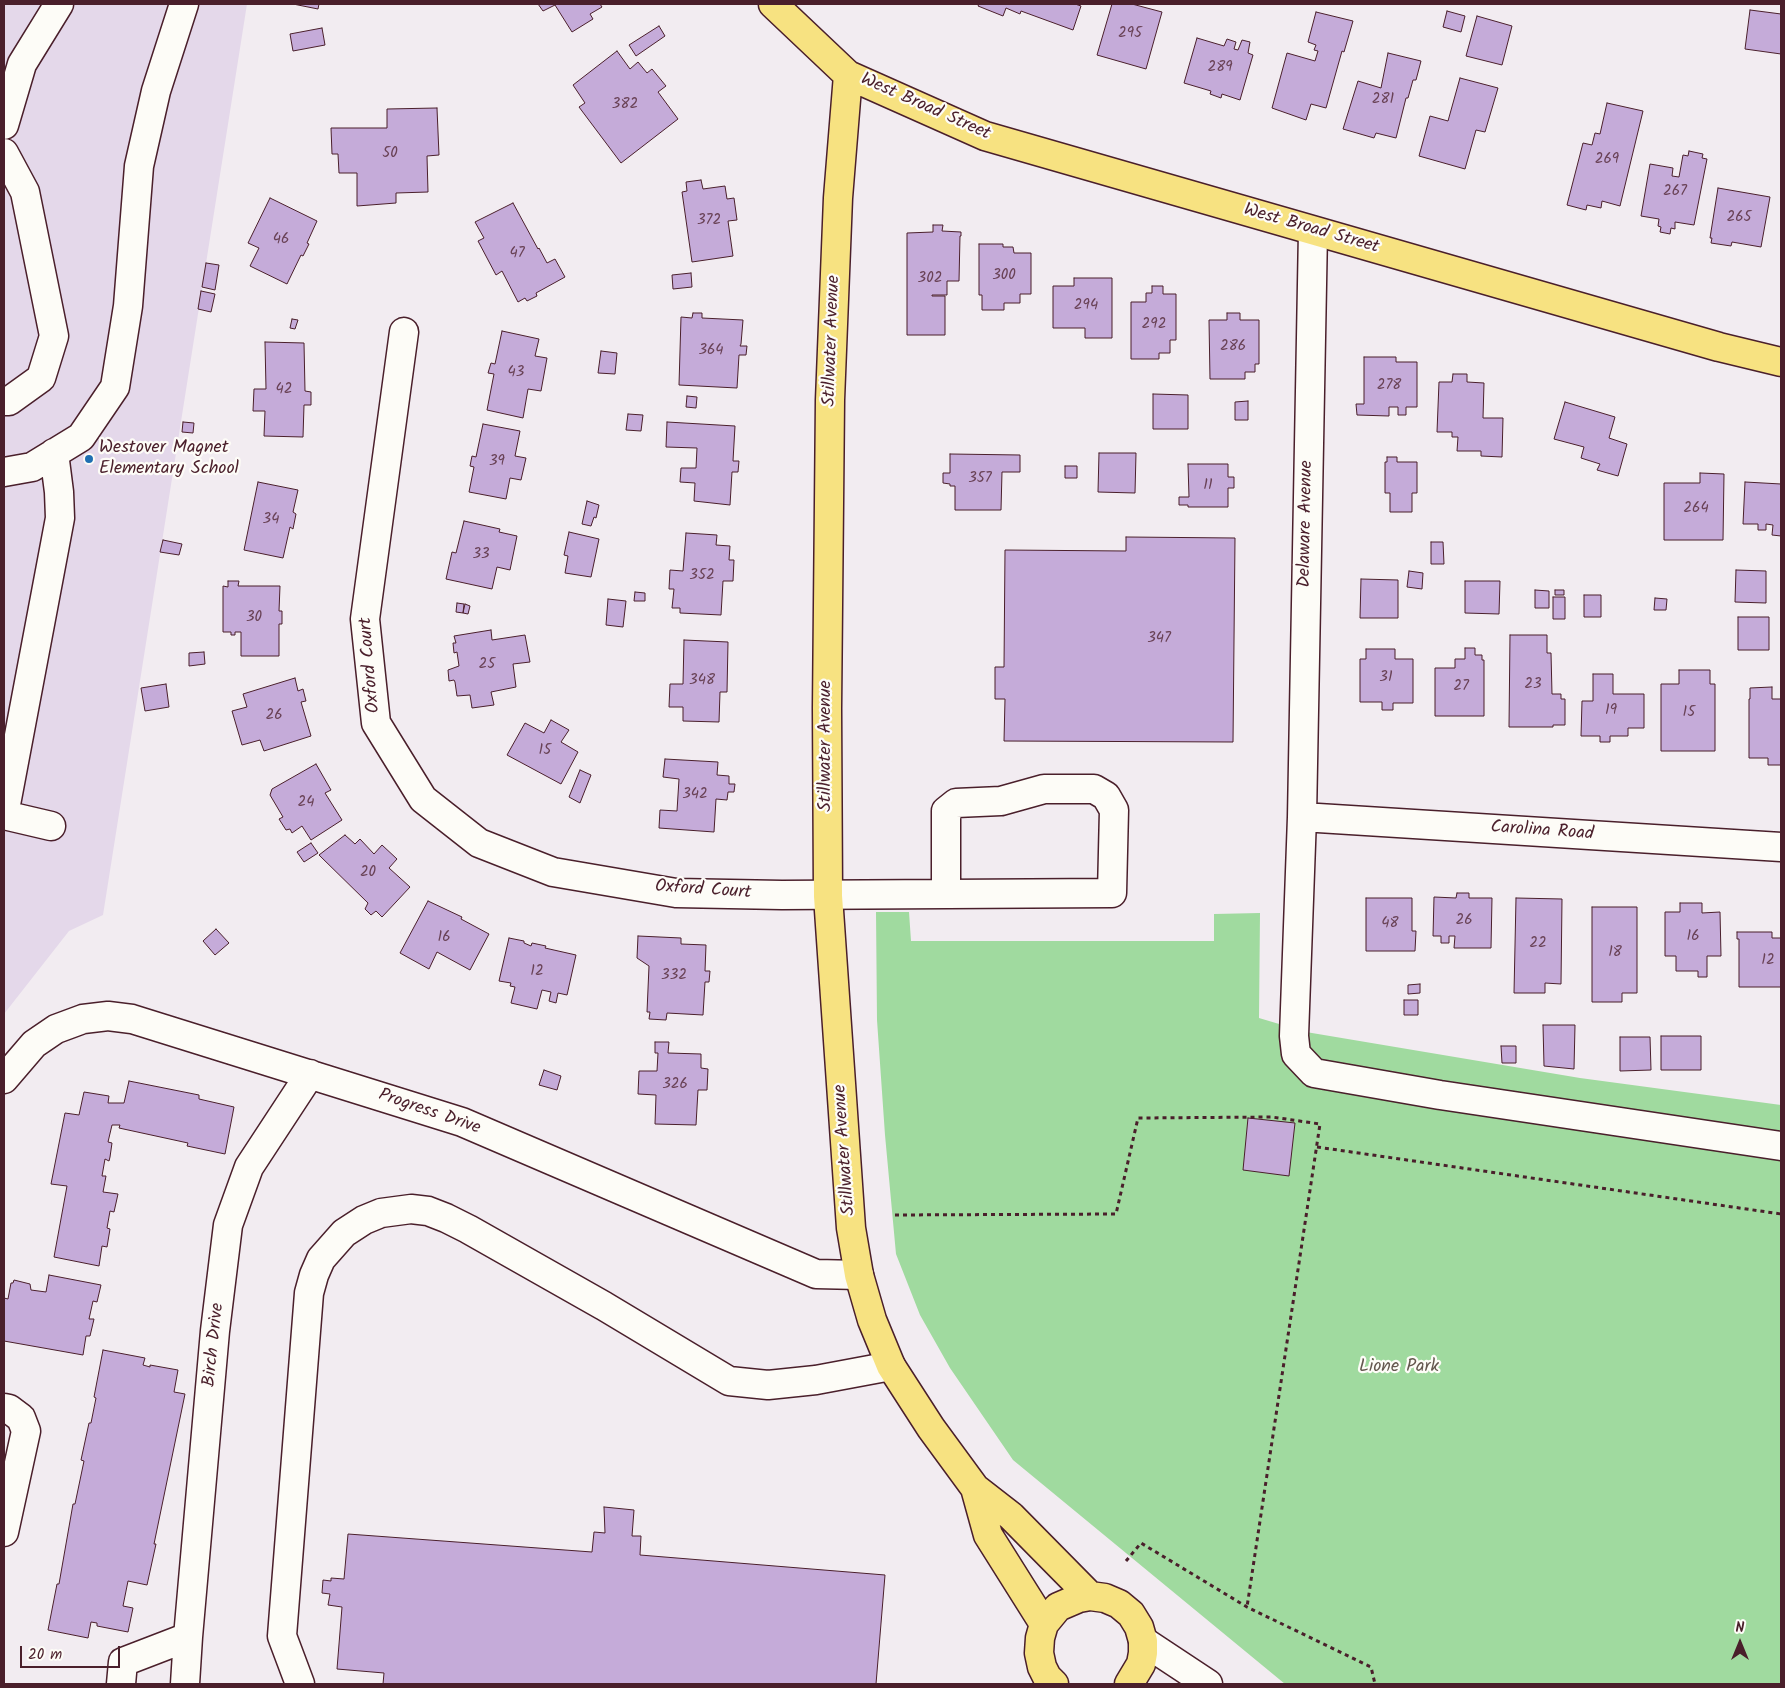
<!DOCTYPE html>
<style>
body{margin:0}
#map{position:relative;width:1785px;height:1688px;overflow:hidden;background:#f2ecf1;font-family:Kalam,sans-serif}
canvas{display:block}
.frame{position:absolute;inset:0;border:5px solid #4a1f2b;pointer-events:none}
.north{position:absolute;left:1715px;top:1618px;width:50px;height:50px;-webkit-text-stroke:4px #fdfcf7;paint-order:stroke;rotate:0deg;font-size:14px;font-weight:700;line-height:20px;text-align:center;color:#4a1f2b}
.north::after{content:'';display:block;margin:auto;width:18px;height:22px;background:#4a1f2b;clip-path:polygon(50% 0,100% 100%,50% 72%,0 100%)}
.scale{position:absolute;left:20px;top:1646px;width:100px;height:22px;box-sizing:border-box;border:2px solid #4a1f2b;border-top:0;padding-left:6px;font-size:15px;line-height:18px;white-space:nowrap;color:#4a1f2b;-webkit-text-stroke:4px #fdfcf7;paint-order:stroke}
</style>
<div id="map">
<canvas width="1785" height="1688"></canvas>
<div class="frame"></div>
<div class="north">N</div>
<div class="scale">20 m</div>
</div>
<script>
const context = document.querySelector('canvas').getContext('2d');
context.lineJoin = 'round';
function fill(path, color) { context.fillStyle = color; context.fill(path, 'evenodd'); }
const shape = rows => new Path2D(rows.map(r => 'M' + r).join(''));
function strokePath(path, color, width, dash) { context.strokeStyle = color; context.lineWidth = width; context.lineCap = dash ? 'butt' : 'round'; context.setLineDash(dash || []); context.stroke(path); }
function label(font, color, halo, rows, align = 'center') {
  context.font = font + ' Kalam,sans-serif'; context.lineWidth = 4.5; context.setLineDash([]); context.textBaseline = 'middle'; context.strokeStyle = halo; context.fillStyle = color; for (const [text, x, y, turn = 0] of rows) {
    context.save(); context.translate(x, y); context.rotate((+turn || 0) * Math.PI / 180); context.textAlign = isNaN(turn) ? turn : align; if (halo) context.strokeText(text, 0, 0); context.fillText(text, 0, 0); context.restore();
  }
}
const built = shape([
 [4,4,247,4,103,915,69,931,4,1014]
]);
const green = shape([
 [876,912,909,912,911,941,1214,941,1214,914,1260,913,1259,1018,1306,1032,1580,1078,1781,1105,1781,1684,1285,1684,1013,1460,950,1368,920,1315,896,1254,885,1135,877,1020]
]);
const building = shape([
 [293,4,319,4,318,9,293,4],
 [538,4,600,4,602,7,590,14,593,19,572,32,555,5,543,11,538,4],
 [979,4,1075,4,1081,6,1073,30,1021,11,1020,14,1006,8,1003,16,978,6,979,4],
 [1112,4,1132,4,1162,12,1146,69,1097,55,1112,4],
 [1750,10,1781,14,1781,54,1745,49,1750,10],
 [1447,11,1465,16,1461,32,1443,27,1447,11],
 [1316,12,1353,21,1344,52,1342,51,1326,108,1311,104,1306,120,1272,108,1287,53,1315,61,1318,51,1314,50,1316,45,1308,42,1316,12],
 [1477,16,1512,26,1502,65,1466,56,1477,16],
 [659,26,665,36,636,56,629,45,659,26],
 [322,28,325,45,293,51,290,34,322,28],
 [1197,38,1224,46,1227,39,1236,42,1234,49,1238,50,1242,40,1250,42,1248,53,1253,55,1240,100,1222,94,1221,98,1210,94,1211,91,1184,83,1197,38],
 [617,51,630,69,638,62,647,73,652,69,666,86,658,92,678,119,621,163,579,107,585,103,573,85,617,51],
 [1388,53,1421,61,1416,80,1413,80,1408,98,1406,98,1396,138,1376,133,1374,138,1343,129,1358,81,1381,88,1388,53],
 [1460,78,1498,88,1485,132,1476,130,1465,169,1419,156,1430,116,1448,121,1460,78],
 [1607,103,1643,111,1620,206,1602,201,1601,208,1587,205,1586,210,1567,205,1583,143,1592,145,1595,133,1600,134,1607,103],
 [437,108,439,155,427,156,428,192,396,193,396,203,357,206,357,173,339,173,338,154,332,154,331,128,387,128,387,109,437,108],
 [1689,151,1703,154,1702,158,1707,159,1694,225,1675,222,1675,229,1671,228,1670,234,1660,232,1661,227,1658,226,1659,219,1641,216,1650,164,1673,168,1672,176,1679,177,1683,155,1688,156,1689,151],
 [701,180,703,189,725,186,727,199,734,198,737,220,728,221,733,256,692,262,682,192,687,191,686,182,701,180],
 [1718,188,1770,197,1761,247,1732,242,1731,246,1711,243,1712,238,1710,238,1718,188],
 [270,198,317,221,307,243,309,244,303,256,301,255,287,284,250,266,259,248,248,243,270,198],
 [513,203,538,249,539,248,547,263,555,259,565,277,536,293,537,296,527,301,525,298,518,302,502,271,496,275,478,241,484,238,475,222,513,203],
 [933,225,943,225,942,231,961,232,961,236,960,236,959,281,947,281,947,295,932,295,932,296,945,296,945,335,907,335,907,233,933,232,933,225],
 [979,244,1003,244,1003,247,1013,247,1014,253,1031,253,1031,294,1020,294,1020,303,1004,303,1004,310,982,310,982,295,979,295,979,244],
 [206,263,219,265,215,290,202,287,206,263],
 [691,273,692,287,673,289,672,275,691,273],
 [1074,278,1112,278,1112,338,1085,338,1085,328,1053,328,1053,286,1074,286,1074,278],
 [1152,286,1163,286,1163,294,1176,294,1176,340,1170,340,1170,353,1159,353,1159,359,1131,359,1131,302,1146,302,1146,293,1152,293,1152,286],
 [201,291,215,294,211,312,198,309,201,291],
 [693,313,702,313,702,318,743,320,741,344,740,346,747,346,746,355,739,355,737,388,679,385,681,317,692,318,693,313],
 [1227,313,1240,313,1240,320,1259,320,1259,364,1255,364,1255,372,1245,372,1245,379,1210,379,1209,320,1227,320,1227,313],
 [292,319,298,320,295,329,290,328,292,319],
 [502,331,539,339,535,356,547,358,541,391,528,389,523,418,487,410,494,374,488,373,491,363,495,364,502,331],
 [265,342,304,343,305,391,311,392,311,405,304,405,303,437,264,436,265,411,253,411,254,389,266,389,265,342],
 [601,351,617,353,615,374,598,373,601,351],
 [1364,357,1396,357,1396,362,1417,362,1417,407,1406,407,1406,415,1398,415,1398,407,1389,407,1389,416,1357,415,1356,404,1364,404,1364,357],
 [1453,374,1467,374,1467,382,1484,383,1483,418,1503,418,1502,457,1481,456,1481,451,1457,451,1458,437,1452,437,1452,432,1437,432,1439,382,1452,382,1453,374],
 [1153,394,1188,395,1188,429,1153,429,1153,394],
 [687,396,697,397,696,408,686,407,687,396],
 [1248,401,1248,420,1235,420,1235,402,1248,401],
 [1565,402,1615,417,1609,438,1627,444,1618,476,1597,470,1600,464,1581,458,1584,447,1554,439,1565,402],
 [628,414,643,415,641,431,626,430,628,414],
 [183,422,194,423,193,433,182,432,183,422],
 [667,422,735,426,733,461,739,461,738,472,732,472,730,505,694,501,695,483,680,482,681,468,696,468,697,448,666,447,667,422],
 [483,424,520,431,515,456,526,458,521,480,510,478,506,499,469,492,474,467,470,466,472,456,476,457,483,424],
 [1099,453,1136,453,1135,493,1098,492,1099,453],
 [950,454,1020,455,1020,472,1002,472,1001,510,955,510,955,486,950,486,950,484,943,483,943,473,950,473,950,454],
 [1387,457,1397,457,1397,462,1417,462,1417,493,1412,493,1412,512,1390,512,1390,493,1385,493,1385,462,1387,462,1387,457],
 [1188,464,1228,464,1228,477,1234,477,1234,488,1228,488,1228,507,1188,507,1188,505,1179,505,1179,497,1189,497,1188,464],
 [1065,466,1077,466,1077,478,1065,478,1065,466],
 [1700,473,1724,474,1723,540,1664,540,1664,483,1700,483,1700,473],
 [258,482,298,490,293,512,296,514,293,529,290,527,283,558,244,550,258,482],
 [1745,482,1781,484,1781,536,1772,535,1773,525,1766,524,1766,530,1758,530,1758,524,1743,524,1745,482],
 [587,501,599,505,596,518,594,517,591,526,582,524,587,501],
 [464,521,500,529,499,532,517,536,510,570,497,567,492,589,446,579,452,552,456,553,464,521],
 [569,532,599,539,591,577,565,573,568,556,564,555,569,532],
 [686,533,717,535,716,545,730,546,729,560,734,560,733,581,723,581,721,615,680,613,680,608,672,608,674,589,669,589,670,570,683,571,686,533],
 [1126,537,1235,538,1233,742,1004,741,1005,699,995,699,995,667,1004,667,1005,550,1126,551,1126,537],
 [163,540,182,544,179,555,160,552,163,540],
 [1431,542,1443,542,1444,564,1431,564,1431,542],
 [1736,570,1766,571,1766,603,1735,602,1736,570],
 [1409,571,1423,573,1422,589,1407,587,1409,571],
 [1361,579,1398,580,1398,618,1360,618,1361,579],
 [228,581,239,581,238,586,280,586,279,611,282,611,282,624,279,624,279,656,241,656,241,632,235,632,235,635,231,635,231,632,223,632,223,586,228,587,228,581],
 [1465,581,1500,581,1499,614,1465,613,1465,581],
 [1535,590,1549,591,1549,608,1535,608,1535,590],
 [1555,590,1564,590,1564,595,1555,595,1555,590],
 [635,592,645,593,645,601,634,601,635,592],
 [1584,595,1601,595,1601,617,1584,617,1584,595],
 [1553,597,1565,597,1565,619,1553,619,1553,597],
 [1655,598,1667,599,1666,610,1654,610,1655,598],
 [608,599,626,601,623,627,606,625,608,599],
 [457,603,464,604,463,613,456,612,457,603],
 [465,604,470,606,468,614,463,613,465,604],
 [1738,617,1769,617,1769,650,1738,650,1738,617],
 [491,630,492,640,525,635,530,662,513,664,516,687,491,692,494,705,472,708,470,695,457,696,455,682,454,680,449,681,448,670,459,666,457,652,454,653,453,643,456,643,454,636,491,630],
 [1510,635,1547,635,1547,653,1551,653,1552,694,1561,694,1561,699,1565,699,1565,725,1553,725,1553,727,1509,727,1510,635],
 [684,640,728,642,727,692,720,692,719,722,683,721,683,707,669,707,670,684,683,684,684,640],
 [1465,648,1475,648,1475,655,1482,655,1482,660,1484,660,1484,716,1435,716,1435,668,1455,668,1455,659,1465,659,1465,648],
 [1366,649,1395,649,1395,659,1413,659,1413,703,1393,703,1393,710,1382,710,1382,702,1360,702,1360,659,1366,659,1366,649],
 [204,652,205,664,189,666,189,653,204,652],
 [1679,670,1710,670,1710,684,1715,684,1715,751,1661,751,1661,684,1679,684,1679,670],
 [1593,674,1613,674,1613,694,1644,694,1644,728,1628,728,1628,736,1610,736,1610,742,1600,742,1600,736,1581,736,1582,701,1593,701,1593,674],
 [295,678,298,691,303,689,306,701,301,702,311,736,264,751,260,740,242,745,232,711,247,707,243,694,295,678],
 [166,684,169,707,145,711,141,688,166,684],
 [1772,687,1772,699,1781,699,1781,765,1768,765,1768,758,1749,758,1749,699,1750,699,1750,688,1772,687],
 [551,720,569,730,561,742,578,752,561,784,507,755,525,723,544,733,551,720],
 [665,759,718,762,717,775,729,776,729,784,735,784,734,792,728,792,727,800,716,799,714,832,659,828,660,810,677,811,679,779,663,777,665,759],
 [316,764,331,790,325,793,342,820,311,840,302,826,292,833,290,829,286,830,279,819,283,817,270,795,272,789,316,764],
 [580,770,591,775,580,803,569,797,580,770],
 [345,835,355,844,360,839,374,854,382,845,397,859,389,868,410,887,382,917,376,911,371,915,365,909,368,903,319,855,345,835],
 [311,843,318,853,304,862,297,852,311,843],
 [1457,893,1469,893,1469,898,1492,898,1491,948,1454,948,1455,936,1449,936,1449,943,1441,943,1441,936,1433,936,1434,897,1456,898,1457,893],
 [1366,898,1412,898,1412,931,1416,931,1415,951,1366,951,1366,898],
 [1516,898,1562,899,1561,984,1545,983,1545,993,1514,993,1516,898],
 [428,901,462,917,461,919,489,934,470,970,437,952,429,969,400,953,428,901],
 [1680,903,1702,903,1702,913,1720,912,1721,956,1707,956,1707,977,1698,977,1698,971,1676,971,1676,956,1665,956,1665,912,1680,912,1680,903],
 [1592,907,1637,907,1637,993,1622,993,1622,1002,1592,1002,1592,907],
 [216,929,229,943,215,955,203,941,216,929],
 [1737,932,1772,932,1772,938,1781,938,1781,987,1739,987,1739,939,1737,939,1737,932],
 [638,936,681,938,681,944,706,945,705,971,710,971,709,982,705,982,703,1015,667,1013,666,1020,649,1019,650,1012,647,1012,649,966,637,958,638,936],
 [509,938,524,941,524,943,531,946,532,943,546,946,545,948,576,955,567,995,558,993,556,1003,549,1001,551,992,542,990,537,1009,511,1003,515,987,510,986,511,983,499,981,509,938],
 [1420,984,1420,993,1408,994,1408,985,1420,984],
 [1404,1000,1418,1000,1418,1015,1404,1015,1404,1000],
 [1543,1025,1575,1025,1574,1069,1544,1066,1543,1025],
 [1661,1036,1701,1036,1701,1070,1661,1070,1661,1036],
 [1620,1037,1650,1037,1651,1070,1620,1071,1620,1037],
 [655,1042,669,1042,668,1053,701,1054,701,1068,708,1069,707,1090,698,1090,696,1125,655,1124,656,1095,638,1094,639,1071,657,1071,658,1053,655,1053,655,1042],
 [1501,1046,1516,1046,1516,1063,1502,1063,1501,1046],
 [544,1070,561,1076,557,1090,539,1085,544,1070],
 [129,1081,199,1095,199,1099,234,1107,225,1154,187,1146,188,1143,119,1128,120,1125,112,1125,108,1142,112,1143,110,1157,109,1161,105,1159,102,1176,106,1176,103,1192,118,1194,114,1212,110,1211,107,1228,110,1229,107,1247,102,1246,99,1266,54,1257,67,1186,51,1184,65,1113,79,1115,84,1092,109,1096,108,1103,124,1103,129,1081],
 [1248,1118,1295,1123,1289,1176,1243,1170,1248,1118],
 [49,1275,101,1285,97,1302,93,1301,89,1319,94,1319,90,1336,86,1336,83,1355,4,1341,4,1298,8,1299,11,1283,13,1283,14,1280,30,1284,31,1290,46,1292,49,1275],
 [103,1350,145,1358,143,1365,150,1367,150,1365,178,1370,174,1392,185,1394,154,1544,156,1544,147,1585,128,1581,123,1606,133,1608,128,1632,97,1626,97,1623,91,1622,88,1638,48,1630,57,1584,59,1584,73,1504,75,1504,84,1461,81,1460,89,1423,91,1423,96,1398,94,1397,103,1350],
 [604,1507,634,1510,632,1536,641,1536,640,1555,885,1575,876,1684,383,1684,384,1673,337,1669,342,1607,328,1605,330,1594,322,1593,323,1580,331,1581,331,1578,344,1579,348,1534,592,1552,594,1532,605,1533,604,1507]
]);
const path = shape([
 [1317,1147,1781,1214],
 [895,1215,1116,1214,1138,1118,1272,1117,1320,1124,1247,1607],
 [1126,1561,1141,1543,1247,1607,1371,1667,1375,1684]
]);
const minor = shape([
 [4,125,22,64,59,4],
 [4,153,25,192,54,336,41,378,9,401,4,401],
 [1313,231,1302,817,1294,1036,1296,1054,1314,1073,1440,1095,1781,1146],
 [404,332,365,619,376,723,423,799,479,843,553,872,676,893,782,895,1112,893,1114,810,1106,796,1094,789,1044,789,1001,801,956,803,946,811,946,894],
 [4,472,32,467,81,437,115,387,128,306,139,166,156,91,184,4],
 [4,815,60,518,59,492,54,453],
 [4,815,51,826],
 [1302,817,1781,847],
 [4,1079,34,1044,56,1029,83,1019,108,1016,132,1019,462,1122,816,1274,859,1275],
 [4,1408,9,1409,21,1418,26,1431,4,1532],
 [1143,1641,1208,1684],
 [121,1684,123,1662,188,1637],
 [185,1684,188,1637,215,1331,228,1225,249,1167,310,1074],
 [300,1684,282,1636,309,1293,314,1275,321,1259,344,1233,364,1220,381,1213,411,1209,428,1211,446,1218,468,1229,604,1306,729,1381,768,1385,816,1380,891,1366]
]);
const major = shape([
 [773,4,848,75,985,136,1719,347,1781,362],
 [848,75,838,198,830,400,827,708,828,896,851,1228,859,1275,872,1320,891,1366,931,1428,975,1488,1011,1516,1090,1596],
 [975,1488,988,1535,1044,1624],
 [1054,1684,1047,1677,1042,1667,1039,1653,1040,1638,1044,1624,1058,1607,1079,1598,1090,1596,1105,1598,1119,1604,1131,1614,1139,1627,1143,1641,1143,1653,1141,1664,1129,1684]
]);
const markers = [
 [89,459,5,"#1f6fb2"]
];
const numberNames = [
 ["295",1130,34],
 ["289",1220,68],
 ["281",1383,100],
 ["382",625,105],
 ["50",390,154],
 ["269",1607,160],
 ["267",1675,192],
 ["265",1739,218],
 ["372",709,221],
 ["46",281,240],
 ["47",517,254],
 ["300",1004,276],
 ["302",930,279],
 ["294",1086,306],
 ["292",1154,325],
 ["286",1233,347],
 ["364",711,351],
 ["43",516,373],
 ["278",1389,386],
 ["42",284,390],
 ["39",497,462],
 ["357",980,479],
 ["11",1208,486],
 ["264",1696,509],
 ["34",271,520],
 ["33",481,555],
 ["352",702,576],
 ["30",254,618],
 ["347",1159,639],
 ["25",487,665],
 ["31",1386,678],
 ["348",702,681],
 ["23",1533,685],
 ["27",1461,687],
 ["19",1611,711],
 ["15",1689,713],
 ["26",274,716],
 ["15",545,751],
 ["342",695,795],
 ["24",306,803],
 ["20",368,873],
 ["26",1464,921],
 ["48",1390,924],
 ["16",1693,937],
 ["16",444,938],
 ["22",1538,944],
 ["18",1615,953],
 ["12",1768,961],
 ["12",537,972],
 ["332",674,976],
 ["326",675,1085]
];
const streetNames = [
 ["West Broad Street",925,108,24],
 ["West Broad Street",1311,230,16],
 ["Stillwater Avenue",833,341,-88],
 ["Delaware Avenue",1307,524,-89],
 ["Oxford Court",371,665,-95],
 ["Stillwater Avenue",827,746,-90],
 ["Carolina Road",1542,832,4],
 ["Oxford Court",703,891,4],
 ["Progress Drive",429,1113,19],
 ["Stillwater Avenue",846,1150,-94],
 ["Birch Drive",215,1345,-84]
];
const poiNames = [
 ["Westover Magnet",99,449],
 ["Elementary School",99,470]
];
const parkNames = [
 ["Lione Park",1399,1368]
];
fill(built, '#e4d8ea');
fill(green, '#a0da9f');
fill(building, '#c5abd9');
strokePath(building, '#4a1f2b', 1);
strokePath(minor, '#4a1f2b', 31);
strokePath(major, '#4a1f2b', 31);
strokePath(path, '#4a1f2b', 3, [4, 4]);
strokePath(minor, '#fdfcf7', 28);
strokePath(major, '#f7e281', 28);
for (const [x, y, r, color] of markers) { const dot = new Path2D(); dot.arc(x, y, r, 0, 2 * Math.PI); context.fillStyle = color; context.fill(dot); strokePath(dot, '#fdfcf7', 2); }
label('15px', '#694256', null, numberNames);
label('18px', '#4a1f2b', '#fdfcf7', streetNames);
label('18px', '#4a1f2b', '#fdfcf7', poiNames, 'left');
label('18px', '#64574e', '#fdfcf7', parkNames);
</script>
